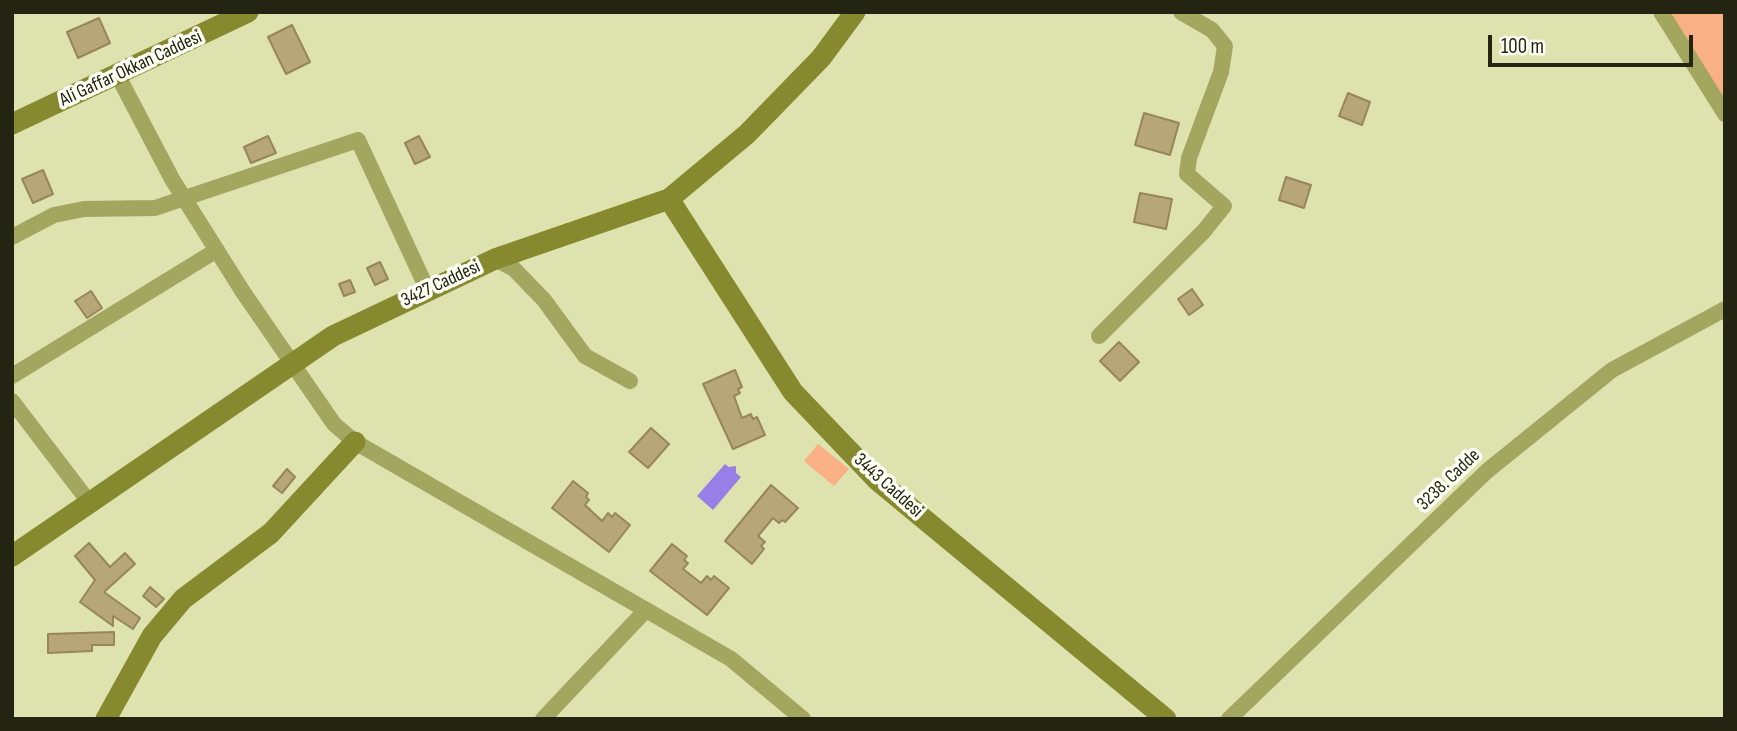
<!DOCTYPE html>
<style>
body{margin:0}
#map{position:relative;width:1737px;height:731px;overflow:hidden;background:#dde2af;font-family:"Sofia Sans Condensed",sans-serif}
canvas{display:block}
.frame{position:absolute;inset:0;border:14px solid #232411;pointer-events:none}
.scale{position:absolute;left:1488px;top:35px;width:205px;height:32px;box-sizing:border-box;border:4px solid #232411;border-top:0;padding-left:9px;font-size:21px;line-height:24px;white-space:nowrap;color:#232411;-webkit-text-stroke:5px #fefff5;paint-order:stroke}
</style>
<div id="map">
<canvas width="1737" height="731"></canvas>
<div class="frame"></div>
<div class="scale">100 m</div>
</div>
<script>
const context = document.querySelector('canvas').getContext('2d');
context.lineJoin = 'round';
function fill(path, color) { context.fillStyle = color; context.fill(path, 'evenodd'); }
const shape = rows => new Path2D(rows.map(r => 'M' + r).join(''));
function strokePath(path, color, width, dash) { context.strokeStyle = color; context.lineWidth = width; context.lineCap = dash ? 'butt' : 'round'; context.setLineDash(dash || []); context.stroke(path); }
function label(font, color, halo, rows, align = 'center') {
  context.font = font + ' "Sofia Sans Condensed",sans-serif'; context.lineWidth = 7; context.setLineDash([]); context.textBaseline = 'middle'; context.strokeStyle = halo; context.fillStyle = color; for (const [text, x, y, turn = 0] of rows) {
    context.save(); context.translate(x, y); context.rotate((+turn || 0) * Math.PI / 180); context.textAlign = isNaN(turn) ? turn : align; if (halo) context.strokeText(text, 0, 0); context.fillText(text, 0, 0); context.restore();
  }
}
const green = shape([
 [1668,12,1725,12,1725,103],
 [818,444,849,469,834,486,804,461]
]);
const water = shape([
 [725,464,729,467,736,466,736,473,741,477,713,510,697,496]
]);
const building = shape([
 [99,18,110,43,78,58,67,32,99,18],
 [292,25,310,62,286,74,268,37,292,25],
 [1348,93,1370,102,1362,125,1339,116,1348,93],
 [1144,113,1179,123,1170,155,1135,145,1144,113],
 [268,136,276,153,251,163,244,147,268,136],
 [419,136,430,157,415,164,405,143,419,136],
 [43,170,53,194,33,203,22,179,43,170],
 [1286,177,1311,185,1304,208,1279,200,1286,177],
 [1140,193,1172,199,1166,229,1134,222,1140,193],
 [380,262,388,279,375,285,367,268,380,262],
 [350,280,355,292,344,296,339,284,350,280],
 [1192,289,1203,305,1189,315,1178,299,1192,289],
 [91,291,102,308,87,318,75,301,91,291],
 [1119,342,1139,362,1120,381,1100,361,1119,342],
 [735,370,742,387,738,389,740,393,734,396,742,418,751,414,753,419,757,417,765,435,733,449,703,384,735,370],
 [651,428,669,444,648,468,629,452,651,428],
 [287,469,295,477,282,493,273,486,287,469],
 [573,481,588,493,586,497,589,500,585,505,602,521,608,513,612,517,615,513,630,525,609,552,552,508,573,481],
 [771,485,798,508,785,522,782,520,779,523,773,518,758,536,765,542,761,546,764,549,752,564,725,541,771,485],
 [89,543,110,567,125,553,135,564,104,592,140,618,133,629,113,616,113,626,80,602,95,580,75,556,89,543],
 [672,544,687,556,684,560,688,563,683,569,701,583,707,576,711,580,714,576,729,588,707,615,650,571,672,544],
 [150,587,164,599,156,607,143,596,150,587],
 [114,632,114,645,92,645,92,651,48,653,48,634,114,632]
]);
const street = shape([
 [1661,12,1725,114],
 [118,76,172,179,243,292,334,424,355,442,731,659,803,719],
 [12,237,54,215,84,209,155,208,358,140,428,291],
 [495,259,514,269,544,300,585,356,630,381],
 [1099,336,1204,231,1224,206,1187,174,1189,158,1221,72,1225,46,1212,30,1181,12],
 [12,376,217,250],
 [12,401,89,502],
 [543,719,646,610],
 [1229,719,1487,471,1612,370,1725,309]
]);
const secondary = shape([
 [12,124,248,12],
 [669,199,793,392,878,481,1166,719],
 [12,556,333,336,495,259,669,199,747,134,821,58,855,12],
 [106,719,152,636,183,599,271,533,355,442]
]);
const streetNames = [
 ["Ali Gaffar Okkan Caddesi",131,69,-25],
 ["3427 Caddesi",441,284,-25],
 ["3238. Cadde",1449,480,-44],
 ["3443 Caddesi",888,486,42]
];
fill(green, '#f9b084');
fill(water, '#9680e7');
fill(building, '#b7a778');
strokePath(building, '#968658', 2);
strokePath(street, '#a2a65f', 16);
strokePath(secondary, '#86892e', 21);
label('19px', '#232411', '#fefff5', streetNames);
</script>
